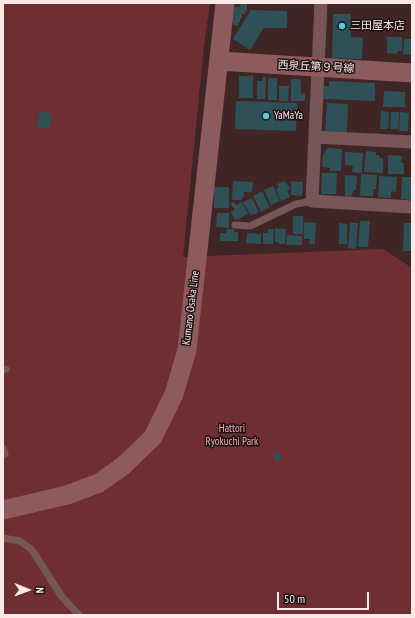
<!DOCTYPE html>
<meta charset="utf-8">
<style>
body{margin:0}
#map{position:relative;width:415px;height:618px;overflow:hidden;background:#402525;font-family:"PT Sans Narrow",sans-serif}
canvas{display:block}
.frame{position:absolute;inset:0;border:4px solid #fbe8e7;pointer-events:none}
.north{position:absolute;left:8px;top:570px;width:40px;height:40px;-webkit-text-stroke:3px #1e1212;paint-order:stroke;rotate:91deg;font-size:11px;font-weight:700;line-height:16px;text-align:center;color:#fbe8e7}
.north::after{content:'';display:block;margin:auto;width:14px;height:18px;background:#fbe8e7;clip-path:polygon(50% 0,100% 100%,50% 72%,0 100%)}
.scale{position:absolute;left:277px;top:592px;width:92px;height:18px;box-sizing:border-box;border:2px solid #fbe8e7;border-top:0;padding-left:5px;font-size:12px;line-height:14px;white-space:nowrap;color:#fbe8e7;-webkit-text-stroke:3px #1e1212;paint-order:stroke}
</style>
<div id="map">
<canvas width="415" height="618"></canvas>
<div class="frame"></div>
<div class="north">N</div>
<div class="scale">50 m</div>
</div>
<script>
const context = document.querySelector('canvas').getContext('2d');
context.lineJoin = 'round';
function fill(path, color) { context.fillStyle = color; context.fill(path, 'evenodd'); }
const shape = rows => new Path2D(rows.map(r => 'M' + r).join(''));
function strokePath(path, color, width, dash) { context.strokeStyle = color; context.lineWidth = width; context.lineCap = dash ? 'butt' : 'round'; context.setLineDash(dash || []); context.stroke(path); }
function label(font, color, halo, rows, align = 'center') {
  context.font = font + ' "PT Sans Narrow","Noto Sans JP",sans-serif'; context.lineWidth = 3; context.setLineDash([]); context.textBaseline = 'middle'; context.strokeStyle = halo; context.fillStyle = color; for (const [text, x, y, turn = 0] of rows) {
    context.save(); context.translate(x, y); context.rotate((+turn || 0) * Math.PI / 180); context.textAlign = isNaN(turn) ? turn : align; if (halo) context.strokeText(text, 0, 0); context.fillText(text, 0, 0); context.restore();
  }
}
const green = shape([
 [3,3,210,3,204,46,183,257,383,249,412,268,412,615,3,615]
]);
const building = shape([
 [241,3,247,4,247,11,245,11,245,14,242,14,242,19,240,19,240,23,238,23,238,26,233,25,234,7,240,7],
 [251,10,287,11,287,28,264,28,250,50,233,39],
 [333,14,351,14,351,37,363,38,362,59,332,58],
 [387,37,402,37,402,51,397,51,397,54,387,53],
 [404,39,412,39,412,55,403,54],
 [239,76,253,76,253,98,239,98],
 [263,77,266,77,265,99,257,99,257,81,262,81],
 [268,78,277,78,277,100,268,100],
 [291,79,301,79,301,94,305,93,305,101,291,101],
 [329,81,375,83,375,101,323,99,324,86,329,86],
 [279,86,289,86,288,101,279,101],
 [384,91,405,92,405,107,383,107],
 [236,101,297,103,296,131,235,129],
 [327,103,348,104,347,132,325,131],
 [40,111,52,114,49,129,37,127],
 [381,111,389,112,388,129,380,129],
 [391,112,399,112,398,129,390,129],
 [400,112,409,113,408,131,399,131],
 [327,148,342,149,341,171,330,171,330,168,322,167,323,155],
 [366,151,376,152,376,155,379,155,379,158,383,158,383,173,364,172],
 [345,152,363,153,362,173,352,172,353,166,345,165],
 [388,155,402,156,401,163,404,163,404,174,388,174],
 [322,173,337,173,336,194,321,194],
 [361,174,377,175,376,189,373,189,373,196,360,196],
 [345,175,357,176,356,190,354,190,351,196,345,196],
 [379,176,397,177,396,192,391,191,391,198,378,197],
 [402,177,412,177,412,200,401,199],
 [233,181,253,182,252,192,244,192,244,197,242,197,242,200,232,200],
 [284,181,285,183,287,183,290,189,287,191,290,197,281,201,276,189,279,187,277,184],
 [291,181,303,182,302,196,291,195],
 [273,186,280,201,271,205,264,190],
 [214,187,229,187,229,208,214,208],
 [262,191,270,207,261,212,253,196],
 [252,198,259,212,254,215,253,214,250,215,243,202],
 [234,202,236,205,242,202,248,214,236,220,235,218,234,219,231,212,235,210,230,204],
 [217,213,229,213,229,228,216,227],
 [293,216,303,216,303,234,293,234],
 [360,221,370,221,368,247,358,247],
 [304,222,316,223,315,244,309,244,310,239,304,239],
 [339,223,347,224,347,244,339,244],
 [350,223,358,223,356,249,348,248],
 [404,223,412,223,412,251,403,251],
 [275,228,286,229,285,244,279,244,279,242,275,242],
 [227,229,234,229,234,232,238,232,238,241,220,241,220,233,226,233],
 [268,229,274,229,273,244,263,244,263,233,268,233],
 [247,233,261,234,261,244,246,243],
 [287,235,302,236,302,245,286,245],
 [274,453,281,453,281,460,274,460]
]);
const lane = shape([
 [235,225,250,226,296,204,312,201],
 [3,370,6,369],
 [3,448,5,454,3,453],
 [3,538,20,541,32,550,62,597,79,615]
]);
const street = shape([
 [321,3,312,201,412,207],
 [315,137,412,142]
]);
const secondary = shape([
 [219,61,412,73],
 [3,510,67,495,99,483,123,466,153,437,174,394,187,350,225,3]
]);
const markers = [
 [342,26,4,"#55cadf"],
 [266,116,4,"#55cadf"]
];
const poiNames = [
 ["三田屋本店",350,26],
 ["YaMaYa",274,116]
];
const streetNames = [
 ["西泉丘第９号線",316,67,3],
 ["Kumano Osaka Line",191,308,-83]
];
const parkNames = [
 ["Hattori",232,429],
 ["Ryokuchi Park",232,442]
];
fill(green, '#6f2e32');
fill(building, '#2e5158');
strokePath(lane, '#765656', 7);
strokePath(street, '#765656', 13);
strokePath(secondary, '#8e5b5d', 19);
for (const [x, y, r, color] of markers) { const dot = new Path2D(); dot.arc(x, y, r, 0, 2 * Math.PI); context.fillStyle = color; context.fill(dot); strokePath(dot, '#1e1212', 1.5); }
label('11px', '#fbe8e7', '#1e1212', poiNames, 'left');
label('11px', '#fbe8e7', '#1e1212', streetNames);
label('11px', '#f7aeae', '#1e1212', parkNames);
</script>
